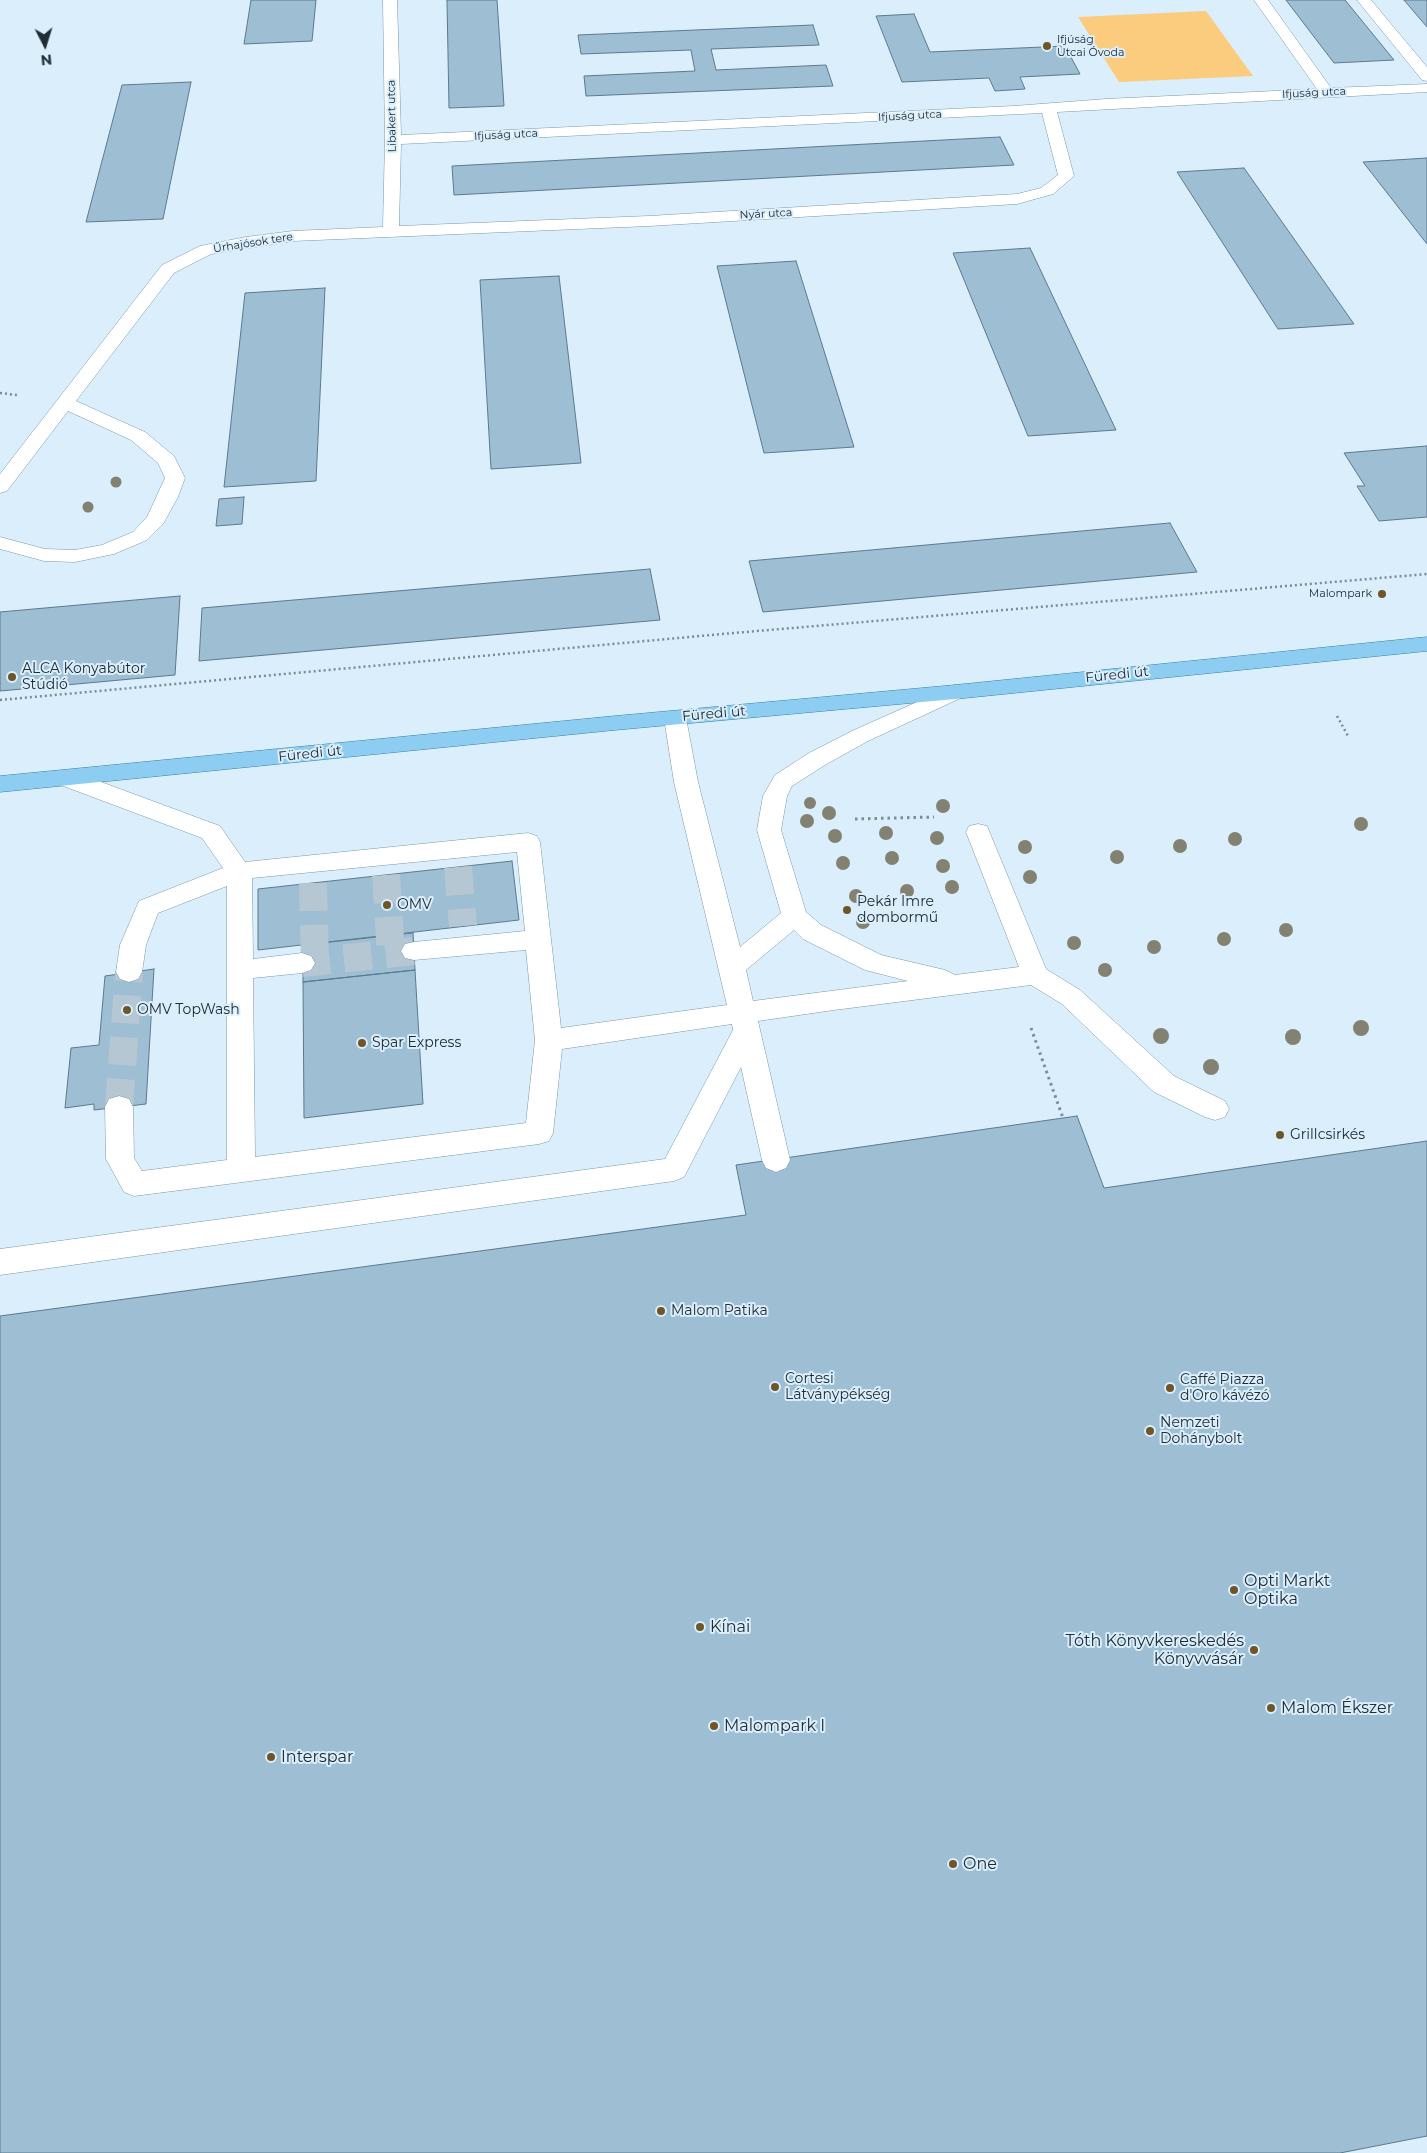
<!DOCTYPE html>
<meta charset="utf-8">
<style>
body{margin:0}
#map{position:relative;width:1427px;height:2153px;overflow:hidden;background:#daeefb;font-family:Montserrat,sans-serif}
canvas{display:block}
.north{position:absolute;left:20px;top:20px;width:50px;height:50px;-webkit-text-stroke:4px #daeefb;paint-order:stroke;rotate:175deg;font-size:14px;font-weight:700;line-height:20px;text-align:center;color:#202d35}
.north::after{content:'';display:block;margin:auto;width:18px;height:22px;background:#202d35;clip-path:polygon(50% 0,100% 100%,50% 72%,0 100%)}
</style>
<div id="map">
<canvas width="1427" height="2153"></canvas>
<div class="north">N</div>
</div>
<script>
const context = document.querySelector('canvas').getContext('2d');
context.lineJoin = 'round';
function fill(path, color) { context.fillStyle = color; context.fill(path, 'evenodd'); }
const shape = rows => new Path2D(rows.map(r => 'M' + r).join(''));
function strokePath(path, color, width, dash) { context.strokeStyle = color; context.lineWidth = width; context.lineCap = dash ? 'butt' : 'round'; context.setLineDash(dash || []); context.stroke(path); }
function label(font, color, halo, rows, align = 'center') {
  context.font = font + ' Montserrat,sans-serif'; context.lineWidth = 4; context.setLineDash([]); context.textBaseline = 'middle'; context.strokeStyle = halo; context.fillStyle = color; for (const [text, x, y, turn = 0] of rows) {
    context.save(); context.translate(x, y); context.rotate((+turn || 0) * Math.PI / 180); context.textAlign = isNaN(turn) ? turn : align; if (halo) context.strokeText(text, 0, 0); context.fillText(text, 0, 0); context.restore();
  }
}
const green = shape([
 [1206,11,1253,76,1119,82,1078,17]
]);
const building = shape([
 [251,0,316,0,312,41,244,44,251,0],
 [447,0,497,0,504,106,449,108,447,0],
 [1286,0,1345,0,1394,60,1334,63,1286,0],
 [1404,0,1427,0,1427,27,1404,0],
 [914,14,930,52,1065,46,1080,74,1020,77,1025,89,995,91,989,78,902,82,876,16,914,14],
 [813,25,819,45,711,49,716,70,826,65,833,86,586,96,584,76,695,71,691,50,581,54,578,35,813,25],
 [191,82,163,219,86,222,122,85,191,82],
 [1000,137,1014,165,454,195,452,166,1000,137],
 [1427,158,1427,244,1363,162,1427,158],
 [1244,168,1354,324,1278,329,1177,172,1244,168],
 [1030,248,1116,430,1028,436,953,253,1030,248],
 [796,261,854,447,764,453,717,266,796,261],
 [559,276,581,463,491,469,480,280,559,276],
 [325,288,316,481,224,487,245,293,325,288],
 [1427,446,1427,517,1379,521,1357,486,1365,486,1344,453,1427,446],
 [244,497,242,524,216,526,219,499,244,497],
 [1170,523,1197,572,763,612,749,561,1170,523],
 [650,569,660,620,199,661,202,608,650,569],
 [180,596,175,675,0,691,0,612,180,596],
 [512,861,519,920,258,950,258,889,512,861],
 [413,933,415,970,303,982,303,945,413,933],
 [154,969,146,1104,94,1110,94,1104,65,1108,71,1048,99,1045,105,976,154,969],
 [415,970,423,1104,304,1118,303,982,415,970],
 [1077,1116,1104,1188,1427,1141,1427,2136,1340,2153,0,2153,0,1316,746,1215,736,1165,1077,1116]
]);
const minorTunnel = shape([
 [458,867,463,926],
 [386,875,391,954],
 [313,883,315,962],
 [302,963,414,951],
 [119,1107,129,972]
]);
const pathFar1 = shape([
 [0,393,17,395],
 [0,700,722,634,1427,574],
 [1337,716,1348,736]
]);
const path = shape([
 [855,819,934,817],
 [1031,1028,1063,1118]
]);
const minor = shape([
 [383,0,397,0,401,135,1014,106,1106,99,1317,89,1254,0,1268,0,1331,88,1427,84,1427,92,1057,112,1074,176,1053,194,1017,204,649,226,293,241,211,254,174,273,76,401,145,432,174,456,185,478,178,497,163,524,147,540,114,554,75,562,44,561,0,549,0,537,45,549,75,550,102,545,133,532,147,517,165,478,158,463,131,440,68,411,7,491,0,493,0,474,162,265,200,246,246,237,293,231,383,227,385,140,383,0],
 [1042,113,1058,175,1041,188,1017,194,649,216,399,226,401,144,1042,113],
 [1357,0,1371,0,1427,67,1427,81,1422,80,1357,0],
 [955,685,963,687,966,692,963,697,868,741,825,765,792,786,787,796,781,830,806,912,821,925,881,955,945,970,955,975,1019,967,966,832,969,826,978,824,987,826,1046,969,1080,990,1174,1076,1225,1101,1229,1109,1225,1117,1215,1120,1205,1117,1154,1092,1062,1004,1031,985,834,1010,758,1021,790,1160,786,1168,776,1172,766,1168,762,1160,741,1067,684,1177,674,1181,0,1275,0,1249,665,1159,733,1030,732,1024,562,1049,553,1133,549,1141,539,1144,134,1196,124,1192,106,1159,105,1107,109,1099,119,1096,129,1099,133,1107,134,1158,142,1171,227,1160,227,886,158,913,146,945,142,972,138,979,129,982,120,979,116,972,120,945,139,901,223,868,202,838,58,784,54,778,58,772,66,770,74,772,220,826,245,862,528,833,537,836,540,842,561,1028,727,1005,674,782,664,718,667,713,675,711,683,713,686,718,698,782,740,947,781,913,757,830,763,796,775,775,809,753,852,731,955,685],
 [517,852,525,931,414,942,405,944,401,951,405,958,414,960,526,950,535,1040,526,1123,255,1157,253,978,302,973,311,970,315,963,311,956,302,953,253,959,252,878,517,852],
 [794,930,803,939,865,970,908,981,753,1001,746,970,794,930]
]);
const major = shape([
 [1427,637,1427,651,955,699,615,730,0,792,0,776,615,716,955,685,1427,637]
]);
const trees = [
 [116,482,5.5],
 [88,507,5.5],
 [810,803,6],
 [943,806,7],
 [829,813,7],
 [807,821,7],
 [1361,824,7],
 [886,833,7],
 [835,836,7],
 [937,838,7],
 [1235,839,7],
 [1180,846,7],
 [1025,847,7],
 [1117,857,7],
 [892,858,7],
 [843,863,7],
 [943,866,7],
 [1030,877,7],
 [952,887,7],
 [907,891,7],
 [856,896,7],
 [863,922,7],
 [1286,930,7],
 [1224,939,7],
 [1074,943,7],
 [1154,947,7],
 [1105,970,7],
 [1361,1028,8],
 [1161,1036,8],
 [1293,1037,8],
 [1211,1067,8]
];
const markers = [
 [1047,46,5,"#6f5527"],
 [1382,594,5,"#6f5527"],
 [12,677,5,"#6f5527"],
 [387,905,5,"#6f5527"],
 [847,910,5,"#6f5527"],
 [127,1010,5,"#6f5527"],
 [362,1043,5,"#6f5527"],
 [1280,1135,5,"#6f5527"],
 [661,1311,5,"#6f5527"],
 [775,1387,5,"#6f5527"],
 [1170,1388,5,"#6f5527"],
 [1150,1431,5,"#6f5527"],
 [1234,1590,5,"#6f5527"],
 [700,1627,5,"#6f5527"],
 [1254,1650,5,"#6f5527"],
 [1271,1708,5,"#6f5527"],
 [714,1726,5,"#6f5527"],
 [271,1757,5,"#6f5527"],
 [953,1864,5,"#6f5527"]
];
const farPoinames = [
 ["Ifjúság",1057,40],
 ["Utcai Óvoda",1057,53],
 ["Malompark",1372,594,"right"]
];
const farStreetnames = [
 ["Ifjuság utca",1314,93,-3],
 ["Libakert utca",392,116,-91],
 ["Ifjuság utca",910,116,-3],
 ["Ifjuság utca",506,135,-3],
 ["Nyár utca",766,214,-3],
 ["Űrhajósok tere",253,243,-9]
];
const poiNames = [
 ["ALCA Konyabútor",22,669],
 ["Stúdió",22,685],
 ["Pekár Imre",857,902],
 ["dombormű",857,918],
 ["OMV",397,905],
 ["OMV TopWash",137,1010],
 ["Spar Express",372,1043],
 ["Grillcsirkés",1290,1135],
 ["Malom Patika",671,1311],
 ["Cortesi",785,1379],
 ["Látványpékség",785,1395],
 ["Caffé Piazza",1180,1380],
 ["d'Oro kávézó",1180,1396],
 ["Nemzeti",1160,1423],
 ["Dohánybolt",1160,1439]
];
const streetNames = [
 ["Füredi út",1117,675,-6],
 ["Füredi út",714,714,-5],
 ["Füredi út",310,754,-6]
];
const nearPoinames = [
 ["Opti Markt",1244,1581],
 ["Optika",1244,1599],
 ["Kínai",710,1627],
 ["Tóth Könyvkereskedés",1244,1641,"right"],
 ["Könyvvásár",1244,1659,"right"],
 ["Malom Ékszer",1281,1708],
 ["Malompark I",724,1726],
 ["Interspar",281,1757],
 ["One",963,1864]
];
fill(green, '#fbcc7d');
fill(building, '#9ebed3');
strokePath(building, '#5c7a8e', 1);
strokePath(minorTunnel, '#b5c7d3', 28, [28, 14]);
strokePath(minor, '#7a98ad', 1);
strokePath(major, '#3680ab', 1);
strokePath(pathFar1, '#7b8c96', 2.5, [2, 3]);
strokePath(path, '#7b8c96', 3, [2.5, 4]);
fill(minor, '#fff');
fill(major, '#8ecdf2');
context.fillStyle = '#838172';
for (const [x, y, r] of trees) { context.beginPath(); context.arc(x, y, r, 0, 2 * Math.PI); context.fill(); }
for (const [x, y, r, color] of markers) { const dot = new Path2D(); dot.arc(x, y, r, 0, 2 * Math.PI); context.fillStyle = color; context.fill(dot); strokePath(dot, '#daeefb', 2); }
label('11px', '#202d35', '#daeefb', farPoinames, 'left');
label('11px', '#202d35', '#daeefb', farStreetnames);
label('14px', '#202d35', '#daeefb', poiNames, 'left');
label('14px', '#202d35', '#daeefb', streetNames);
label('16px', '#202d35', '#daeefb', nearPoinames, 'left');
</script>
